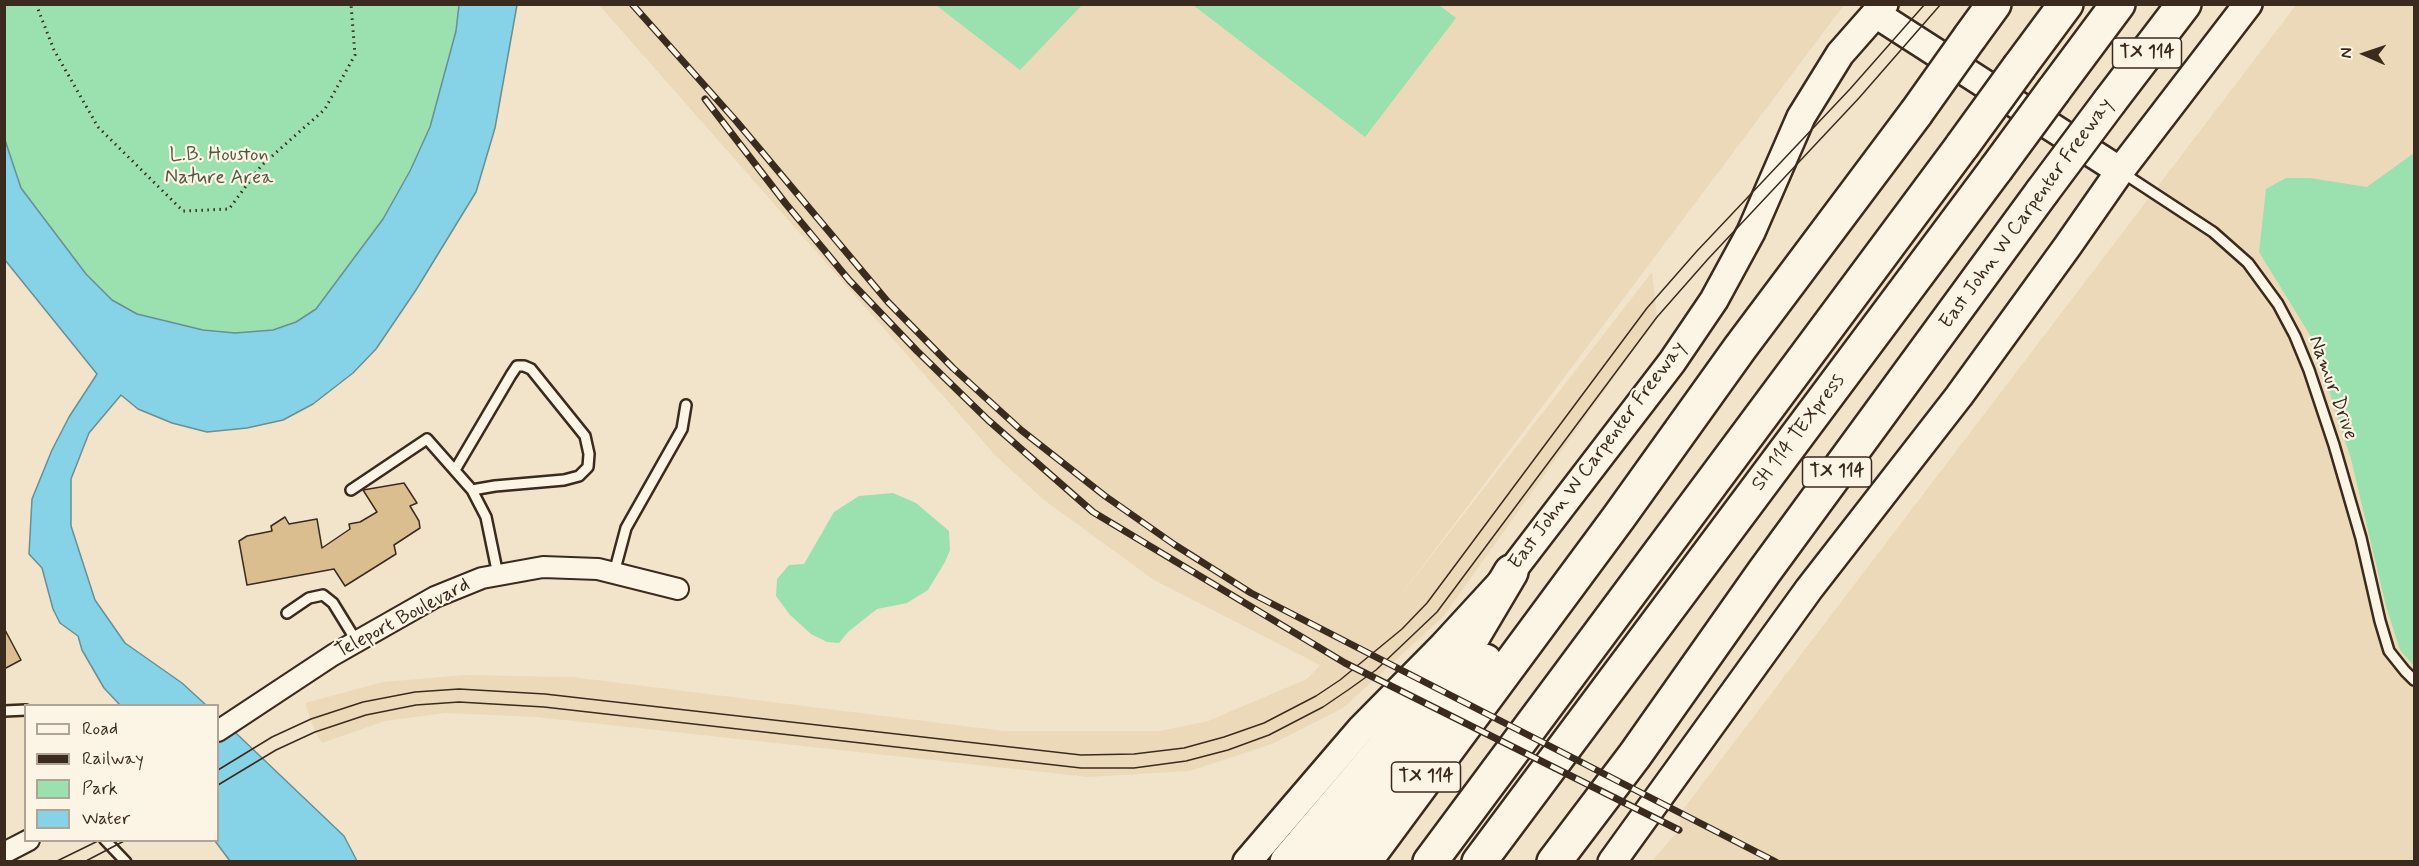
<!DOCTYPE html>
<style>
body{margin:0}
#map{position:relative;width:2419px;height:866px;overflow:hidden;background:#f2e4cb;font-family:Mynerve,sans-serif}
canvas{display:block}
.frame{position:absolute;inset:0;border:6px solid #3b2a1e;pointer-events:none}
.legend{position:absolute;left:24px;top:704px;width:195px;height:138px;box-sizing:border-box;background:#fcf5e5;border:2px solid #afa495;margin:0;padding:8px 10px;list-style:none;font-size:18px;color:#3b2a1e}
.legend li{display:flex;align-items:center;gap:12px;height:30px}
.legend b{width:30px;border:2px solid #afa495}
.north{position:absolute;left:2335px;top:24px;width:60px;height:60px;-webkit-text-stroke:4px #fcf5e5;paint-order:stroke;rotate:273deg;font-size:16px;font-weight:700;line-height:24px;text-align:center;color:#3b2a1e}
.north::after{content:'';display:block;margin:auto;width:21px;height:27px;background:#3b2a1e;clip-path:polygon(50% 0,100% 100%,50% 72%,0 100%)}
</style>
<div id="map">
<canvas width="2419" height="866"></canvas>
<div class="frame"></div>
<ul class="legend">
<li><b style="height:8px;background:#fcf5e5"></b>Road</li>
<li><b style="height:8px;background:#3b2a1e"></b>Railway</li>
<li><b style="height:16px;background:#9ae1af"></b>Park</li>
<li><b style="height:16px;background:#86d2e6"></b>Water</li>
</ul>
<div class="north">N</div>
</div>
<script>
const context = document.querySelector('canvas').getContext('2d');
context.lineJoin = 'round';
function fill(path, color) { context.fillStyle = color; context.fill(path, 'evenodd'); }
const shape = rows => new Path2D(rows.map(r => 'M' + r).join(''));
function strokePath(path, color, width, dash) { context.strokeStyle = color; context.lineWidth = width; context.lineCap = dash ? 'butt' : 'round'; context.setLineDash(dash || []); context.stroke(path); }
function label(font, color, halo, rows, align = 'center') {
  context.font = font + ' Mynerve,sans-serif'; context.lineWidth = 4.5; context.setLineDash([]); context.textBaseline = 'middle'; context.strokeStyle = halo; context.fillStyle = color; for (const [text, x, y, turn = 0] of rows) {
    context.save(); context.translate(x, y); context.rotate((+turn || 0) * Math.PI / 180); context.textAlign = isNaN(turn) ? turn : align; if (halo) context.strokeText(text, 0, 0); context.fillText(text, 0, 0); context.restore();
  }
}
const built = shape([
 [599,5,1844,5,1394,604,1652,272,1657,317,1443,617,1343,708,1272,744,1190,771,1088,777,536,717,445,713,385,721,322,743,315,732,305,703,383,682,465,675,572,677,1004,731,1160,731,1208,721,1307,679,1320,665,1154,580,1044,500,995,455],
 [2296,5,2414,5,2414,861,1651,862,1679,830,1681,812]
]);
const green = shape([
 [4,5,459,5,456,31,430,127,410,171,383,219,316,309,296,322,273,330,235,333,203,330,137,314,112,300,86,274,21,188,5,140],
 [936,5,1082,5,1020,70],
 [1193,5,1439,5,1456,18,1365,137],
 [2414,153,2414,666,2400,650,2386,606,2351,459,2313,340,2259,252,2266,189,2286,178,2310,178,2367,187],
 [893,493,916,503,949,531,950,550,945,562,928,590,907,603,877,609,848,632,839,643,827,642,811,634,790,615,776,596,777,579,789,565,804,564,834,512,859,496]
]);
const water = shape([
 [459,5,517,5,495,128,476,192,416,290,376,349,353,373,313,404,283,420,247,428,207,432,172,423,138,409,121,395,89,433,71,479,71,526,95,600,125,643,182,683,206,705,120,705,104,688,82,650,78,636,60,623,53,609,42,568,29,554,32,499,52,450,69,417,97,374,5,260,5,140,21,188,86,274,112,300,137,314,203,330,235,333,273,330,296,322,316,309,383,219,410,171,430,127,456,31,459,5],
 [218,716,344,836,357,861,230,861,215,841,218,840,218,716]
]);
const building = shape([
 [404,483,417,503,410,506,419,521,420,528,394,545,396,554,345,586,334,569,247,585,239,541,247,536,272,531,271,526,285,517,289,524,317,519,322,548,350,529,349,524,360,522,377,512,363,490,404,483],
 [4,628,21,660,4,669,4,628]
]);
const path = shape([
 [36,4,54,50,98,127,183,211,229,209,261,166,325,109,355,55,351,4]
]);
const lane = shape([
 [2123,173,2213,232,2248,263,2278,304,2295,336,2309,370,2334,445,2361,538,2380,621,2389,651,2405,671,2414,680],
 [455,470,511,375,517,366,524,366,531,369,585,436,589,454,588,467,579,476,564,480,495,486,472,490],
 [351,490,427,439,472,490,486,517,498,575],
 [614,573,626,528,682,429,686,405],
 [287,613,309,598,323,595,333,603,357,642],
 [4,711,26,710],
 [105,840,126,862]
]);
const street = shape([
 [218,731,333,655,435,597,482,578,543,567,598,569,678,589],
 [4,853,29,840]
]);
const secondary = shape([
 [1876,14,2120,171],
 [1247,862,1361,729,1443,646,1511,572,1672,362,1714,300,1751,232,1801,117,1840,54,1884,4],
 [1612,862,1809,589,1959,396,2067,247,2120,171,2248,4]
]);
const highway = shape([
 [1970,37,1994,4],
 [2020,66,2066,4],
 [2054,90,2118,4],
 [2110,101,2184,4],
 [1287,862,1460,658,1511,572],
 [1326,862,1485,661],
 [1364,862,1619,517,1740,348,1916,113],
 [1430,862,1962,146],
 [1479,862,1996,169],
 [1554,862,1635,755,1764,572,2042,192]
]);
const tram = shape([
 [218,770,272,737,311,719,363,702,415,692,459,689,545,694,1081,755,1134,754,1184,748,1224,737,1264,723,1316,696,1340,680,1402,629,1427,603,1647,308,1697,251,1850,89,1925,4],
 [218,785,276,750,315,732,366,715,416,705,459,702,544,707,1081,768,1134,768,1186,761,1228,750,1269,735,1323,707,1348,690,1376,670,1437,612,1657,317,1708,259,1859,98,1941,4],
 [55,862,100,840],
 [84,862,126,840]
]);
const rail = shape([
 [632,4,737,122,888,302,953,368,1021,430,1105,496,1175,545,1251,593,1776,862],
 [705,99,786,204,849,280,917,351,988,420,1093,512,1345,663,1679,830]
]);
const highwayBridge = shape([
 [1916,113,1970,37],
 [1962,146,2020,66],
 [1996,169,2054,90],
 [2042,192,2110,101]
]);
const shields = [
 [2147,53,69],
 [1837,472,69],
 [1426,777,69]
];
const shieldNames = [
 ["TX 114",2147,53],
 ["TX 114",1837,472],
 ["TX 114",1426,777]
];
const parkNames = [
 ["L.B. Houston",219,156],
 ["Nature Area",219,179]
];
const streetNames = [
 ["East John W Carpenter Freeway",2027,214,-54],
 ["Namur Drive",2332,388,70],
 ["SH 114 TEXpress",1799,433,-53],
 ["East John W Carpenter Freeway",1598,456,-53],
 ["Teleport Boulevard",403,619,-28]
];
fill(built, '#ebd9b9');
fill(green, '#9ae1af');
fill(water, '#86d2e6');
strokePath(water, '#688f96', 1.5);
fill(building, '#dbbe8f');
strokePath(building, '#3b2a1e', 1.5);
strokePath(lane, '#3b2a1e', 14);
strokePath(street, '#3b2a1e', 24);
strokePath(secondary, '#3b2a1e', 32);
strokePath(highway, '#3b2a1e', 38);
strokePath(path, '#3b2a1e', 3, [1.5, 4.5]);
strokePath(lane, '#fcf5e5', 9);
strokePath(street, '#fcf5e5', 20);
strokePath(secondary, '#fcf5e5', 27);
strokePath(highway, '#fcf5e5', 33);
strokePath(tram, '#3b2a1e', 1.5);
strokePath(rail, '#3b2a1e', 7);
strokePath(rail, '#fcf5e5', 4.5, [14]);
strokePath(highwayBridge, '#3b2a1e', 38, []);
strokePath(highwayBridge, '#fcf5e5', 33);
for (const [x, y, w] of shields) { const box = new Path2D(); box.roundRect(x - w / 2, y - 15, w, 30, 4.5); context.fillStyle = '#fcf5e5'; context.fill(box); strokePath(box, '#3b2a1e', 1.5); }
label('bold 18px', '#3b2a1e', null, shieldNames);
label('20px', '#535842', '#fcf5e5', parkNames);
label('20px', '#3b2a1e', '#fcf5e5', streetNames);
</script>
